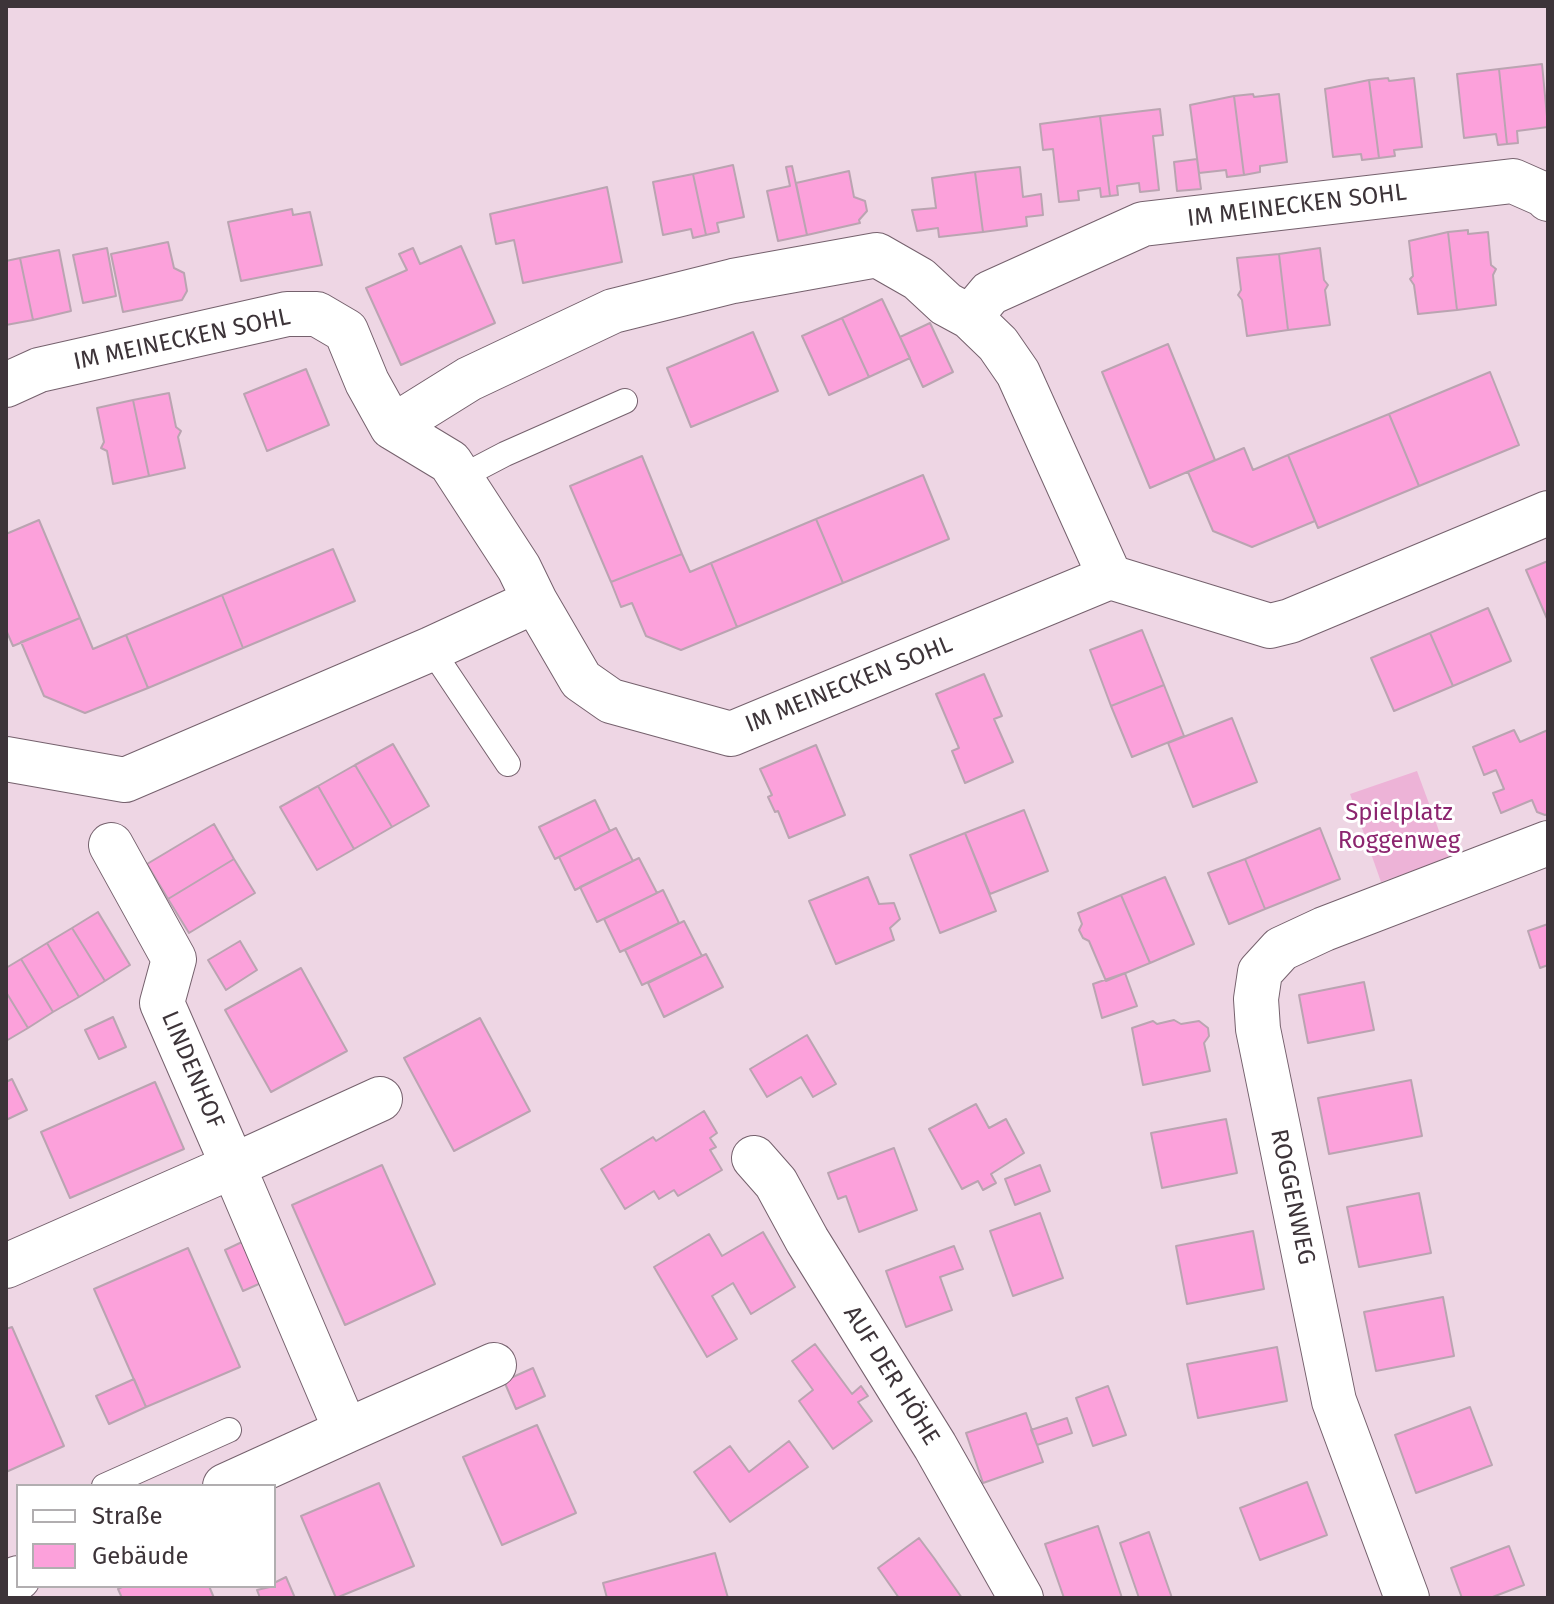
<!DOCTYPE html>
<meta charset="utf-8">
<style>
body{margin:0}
#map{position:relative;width:1554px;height:1604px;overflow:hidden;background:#eed6e4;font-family:"Fira Sans",sans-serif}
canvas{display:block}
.frame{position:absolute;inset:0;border:8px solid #3d3439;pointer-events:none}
.legend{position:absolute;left:16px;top:1484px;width:260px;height:104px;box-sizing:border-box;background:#fff;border:2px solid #b1aeb0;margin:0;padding:10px 14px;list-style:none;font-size:24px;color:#3d3439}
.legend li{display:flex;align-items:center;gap:16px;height:40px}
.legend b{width:40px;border:2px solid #b1aeb0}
</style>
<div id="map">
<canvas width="1554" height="1604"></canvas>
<div class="frame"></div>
<ul class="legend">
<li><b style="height:10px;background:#fff"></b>Straße</li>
<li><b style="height:22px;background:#fca1db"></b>Gebäude</li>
</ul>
</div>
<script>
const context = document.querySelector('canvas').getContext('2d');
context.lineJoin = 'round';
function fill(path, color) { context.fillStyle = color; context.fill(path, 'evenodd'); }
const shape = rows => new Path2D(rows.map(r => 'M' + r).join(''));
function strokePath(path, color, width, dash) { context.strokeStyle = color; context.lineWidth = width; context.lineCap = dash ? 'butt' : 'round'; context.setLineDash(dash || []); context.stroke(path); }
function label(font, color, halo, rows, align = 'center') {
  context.font = font + ' "Fira Sans",sans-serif'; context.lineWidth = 6; context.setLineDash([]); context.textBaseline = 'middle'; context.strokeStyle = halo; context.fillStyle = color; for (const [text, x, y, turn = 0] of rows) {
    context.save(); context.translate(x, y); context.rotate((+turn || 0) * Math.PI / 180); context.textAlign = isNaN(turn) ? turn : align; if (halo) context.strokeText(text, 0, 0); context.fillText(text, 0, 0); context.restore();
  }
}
const green = shape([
 [1417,771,1449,858,1381,882,1350,794]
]);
const building = shape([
 [1542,64,1548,127,1517,131,1518,143,1507,144,1499,69,1542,64],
 [1499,69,1507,144,1498,145,1496,134,1464,138,1457,74,1499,69],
 [1388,78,1389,81,1414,78,1422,147,1394,150,1395,156,1379,158,1369,80,1388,78],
 [1369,80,1379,158,1362,160,1361,154,1333,157,1325,89,1369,80],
 [1253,94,1254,97,1279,94,1287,162,1260,166,1260,172,1244,175,1234,96,1253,94],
 [1234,96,1244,175,1227,177,1226,170,1199,173,1190,105,1234,96],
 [1160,109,1163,135,1153,136,1159,190,1140,192,1139,183,1117,186,1118,195,1110,196,1100,116,1160,109],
 [1100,116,1110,196,1101,197,1100,188,1078,191,1079,200,1059,202,1053,149,1043,150,1040,124,1100,116],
 [1197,159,1201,189,1177,191,1174,162,1197,159],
 [733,165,744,217,717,223,719,232,706,235,693,174,733,165],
 [792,166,807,235,778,241,767,191,790,186,786,167,792,166],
 [1020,167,1023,197,1041,194,1043,215,1026,217,1027,226,983,232,975,172,1020,167],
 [849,171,854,197,865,201,867,211,859,220,860,223,807,235,796,183,849,171],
 [975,172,983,232,939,237,938,228,917,231,912,210,936,208,932,178,975,172],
 [693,174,706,235,693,238,691,229,663,235,653,182,693,174],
 [607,187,622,262,523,283,514,240,496,244,490,214,607,187],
 [292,209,293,215,310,212,322,265,241,281,228,222,292,209],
 [1468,230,1468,234,1488,232,1491,265,1496,269,1493,275,1496,305,1457,310,1448,232,1468,230],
 [1448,232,1457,310,1418,314,1414,285,1410,279,1413,276,1409,241,1448,232],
 [168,242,174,268,184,273,187,291,182,300,123,312,111,254,168,242],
 [461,246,495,323,401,365,366,288,407,270,399,254,413,248,420,264,461,246],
 [107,248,116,296,83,303,73,255,107,248],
 [1320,248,1324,280,1328,285,1325,290,1330,325,1288,330,1279,254,1320,248],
 [59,250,71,311,33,320,20,258,59,250],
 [1279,254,1288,330,1247,336,1242,300,1238,295,1241,290,1237,258,1279,254],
 [20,258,33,320,6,325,6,261,20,258],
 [882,299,910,358,869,377,842,318,882,299],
 [842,318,869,377,829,395,802,336,842,318],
 [930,323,953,372,923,387,900,337,930,323],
 [753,332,778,391,691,427,667,368,753,332],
 [1168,344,1215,460,1150,488,1102,372,1168,344],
 [306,369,329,425,267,451,244,394,306,369],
 [1490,372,1519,445,1419,486,1389,414,1490,372],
 [169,393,176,427,181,431,178,437,185,468,149,476,133,400,169,393],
 [133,400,149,476,113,484,107,451,101,448,104,442,97,408,133,400],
 [1389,414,1419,486,1318,528,1288,455,1389,414],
 [1244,448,1253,470,1288,455,1315,521,1252,547,1213,531,1188,472,1244,448],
 [642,456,682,554,611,582,570,486,642,456],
 [923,475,949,539,843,583,816,519,923,475],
 [816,519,843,583,737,627,711,563,816,519],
 [39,520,80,618,13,646,6,630,6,534,39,520],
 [333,549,355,601,243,648,222,595,333,549],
 [682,554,690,572,711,563,737,627,681,650,646,636,632,603,621,607,611,582,682,554],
 [1548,561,1548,621,1526,570,1548,561],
 [222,595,243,648,148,688,126,635,222,595],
 [1488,608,1511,661,1453,686,1430,633,1488,608],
 [80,618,93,649,126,635,148,688,85,713,44,696,21,642,80,618],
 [1142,630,1164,685,1111,706,1090,650,1142,630],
 [1430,633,1453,686,1394,711,1371,658,1430,633],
 [984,674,1002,716,994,719,1013,762,965,783,952,751,959,748,936,694,984,674],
 [1164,685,1184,736,1132,757,1111,706,1164,685],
 [1232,718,1257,782,1193,807,1168,743,1232,718],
 [1514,730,1520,742,1548,730,1548,814,1545,815,1537,812,1532,800,1501,813,1493,793,1504,789,1496,770,1484,775,1473,747,1514,730],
 [393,744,429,806,392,827,355,765,393,744],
 [816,745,845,815,789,838,778,811,775,812,768,797,772,795,760,769,816,745],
 [355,765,392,827,354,849,318,786,355,765],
 [318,786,354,849,317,870,280,807,318,786],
 [595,800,610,831,555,859,539,827,595,800],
 [1024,810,1048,871,990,894,965,833,1024,810],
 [214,824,234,859,168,899,147,864,214,824],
 [616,828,633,861,575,890,559,857,616,828],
 [1320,828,1340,879,1265,909,1245,859,1320,828],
 [965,833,996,911,940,933,910,855,965,833],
 [639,858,657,893,597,922,580,887,639,858],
 [234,859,255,893,189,933,168,899,234,859],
 [1245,859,1265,909,1229,924,1208,873,1245,859],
 [868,877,879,904,894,903,900,919,890,928,894,940,836,964,809,901,868,877],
 [1165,877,1194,944,1150,963,1121,895,1165,877],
 [663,890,679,923,620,952,604,919,663,890],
 [1121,895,1150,963,1106,981,1089,941,1083,938,1079,930,1082,924,1078,913,1121,895],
 [98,912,130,965,105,981,72,928,98,912],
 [684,921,702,956,642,985,625,950,684,921],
 [1548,924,1548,965,1540,968,1528,931,1548,924],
 [72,928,105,981,79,997,47,943,72,928],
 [240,941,257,970,226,990,208,960,240,941],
 [47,943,79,997,53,1012,21,959,47,943],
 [706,954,723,987,664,1017,648,983,706,954],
 [21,959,53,1012,28,1028,6,992,6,968,21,959],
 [301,968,347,1051,271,1092,225,1010,301,968],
 [1125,973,1137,1006,1102,1018,1093,984,1125,973],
 [1364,982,1374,1030,1308,1043,1299,995,1364,982],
 [6,992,28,1028,6,1041,6,992],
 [113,1017,126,1047,99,1059,85,1030,113,1017],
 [480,1018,530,1111,454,1151,404,1058,480,1018],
 [1174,1020,1181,1024,1199,1021,1208,1028,1209,1036,1204,1043,1210,1071,1143,1085,1132,1028,1153,1021,1157,1024,1174,1020],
 [807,1035,836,1084,813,1097,801,1077,767,1097,750,1069,807,1035],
 [12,1079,27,1110,6,1120,6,1082,12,1079],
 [1411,1080,1422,1136,1329,1154,1318,1098,1411,1080],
 [155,1082,184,1149,70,1198,41,1132,155,1082],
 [976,1104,989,1128,1006,1119,1024,1153,991,1174,996,1183,983,1190,978,1181,962,1189,929,1129,976,1104],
 [704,1111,717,1133,710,1138,716,1147,710,1150,722,1170,678,1196,674,1190,659,1199,654,1191,625,1209,601,1169,653,1137,656,1141,704,1111],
 [1226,1119,1237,1173,1162,1188,1151,1133,1226,1119],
 [894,1148,917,1210,859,1232,846,1196,838,1199,828,1173,894,1148],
 [382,1165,435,1284,345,1325,292,1205,382,1165],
 [1040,1165,1050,1191,1015,1205,1005,1179,1040,1165],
 [1419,1193,1431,1253,1359,1267,1347,1207,1419,1193],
 [1040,1213,1063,1278,1013,1296,990,1231,1040,1213],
 [1253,1231,1264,1289,1187,1304,1176,1246,1253,1231],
 [763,1232,795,1287,751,1314,733,1283,712,1296,737,1339,707,1357,654,1267,709,1234,722,1256,763,1232],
 [242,1242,261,1283,243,1291,225,1250,242,1242],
 [954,1246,963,1269,940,1277,952,1310,906,1327,886,1271,954,1246],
 [188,1248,240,1367,146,1407,94,1289,188,1248],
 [1443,1297,1454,1356,1376,1371,1364,1312,1443,1297],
 [12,1327,64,1446,6,1472,6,1329,12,1327],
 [815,1344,852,1394,861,1386,868,1396,858,1402,872,1421,833,1449,799,1401,813,1390,792,1361,815,1344],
 [1277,1347,1287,1401,1198,1418,1187,1364,1277,1347],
 [533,1368,545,1396,516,1409,504,1381,533,1368],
 [134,1379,146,1407,109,1424,96,1396,134,1379],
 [1108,1386,1126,1435,1093,1446,1076,1398,1108,1386],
 [1470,1407,1492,1465,1416,1493,1395,1435,1470,1407],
 [1026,1413,1043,1462,983,1483,966,1433,1026,1413],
 [1067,1418,1072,1433,1037,1445,1031,1430,1067,1418],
 [537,1425,576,1513,502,1545,463,1457,537,1425],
 [789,1441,808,1467,730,1522,694,1472,730,1446,749,1472,789,1441],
 [1307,1482,1327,1535,1260,1560,1240,1508,1307,1482],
 [379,1483,414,1566,336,1598,301,1516,379,1483],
 [1098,1526,1122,1598,1064,1598,1045,1544,1098,1526],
 [1149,1532,1172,1598,1139,1598,1120,1543,1149,1532],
 [919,1538,934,1558,962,1598,899,1598,878,1568,919,1538],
 [1509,1546,1524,1585,1490,1598,1462,1598,1451,1568,1509,1546],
 [715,1553,728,1598,607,1598,603,1583,715,1553],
 [286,1577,295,1598,260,1598,257,1590,274,1586,274,1583,286,1577],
 [124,1586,209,1586,214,1598,122,1598,118,1589,124,1586]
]);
const service = shape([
 [461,477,505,454,625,401],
 [431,649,508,764],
 [104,1486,229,1430]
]);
const minor = shape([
 [970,317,990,293,1143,224,1513,181,1547,196,1548,199],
 [6,385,39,370,287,314,317,314,346,331,367,382,392,427,469,379,613,311,733,281,877,255,919,279,946,304,970,317,998,344,1018,373,1110,577],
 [392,427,450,462,519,568,535,601],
 [6,759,125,780,431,649,535,601,581,680,611,701,731,734,1110,577,1270,626,1290,621,1548,513],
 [111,845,174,959,162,1003,233,1166,380,1099],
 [754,1158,776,1183,807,1240,935,1446,1021,1598],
 [6,1266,233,1166,346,1431,494,1365],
 [225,1486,346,1431],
 [6,1583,18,1578],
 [1407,1598,1334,1401,1258,1029,1256,999,1260,972,1281,949,1324,929,1548,843]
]);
const streetNames = [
 ["IM MEINECKEN SOHL",1297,206,-7],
 ["IM MEINECKEN SOHL",182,340,-12],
 ["IM MEINECKEN SOHL",849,685,-22],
 ["LINDENHOF",192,1070,67],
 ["ROGGENWEG",1292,1197,78],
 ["AUF DER HÖHE",891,1376,58]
];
const parkNames = [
 ["Spielplatz",1399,813],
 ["Roggenweg",1399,841]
];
fill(green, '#edb3d7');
fill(building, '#fca1db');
strokePath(building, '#baa4b1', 2);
strokePath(service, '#75616d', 26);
strokePath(minor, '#75616d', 46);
strokePath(service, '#fff', 24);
strokePath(minor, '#fff', 44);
label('24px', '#3d3439', '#fff', streetNames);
label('24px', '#8c256f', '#fff', parkNames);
</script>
